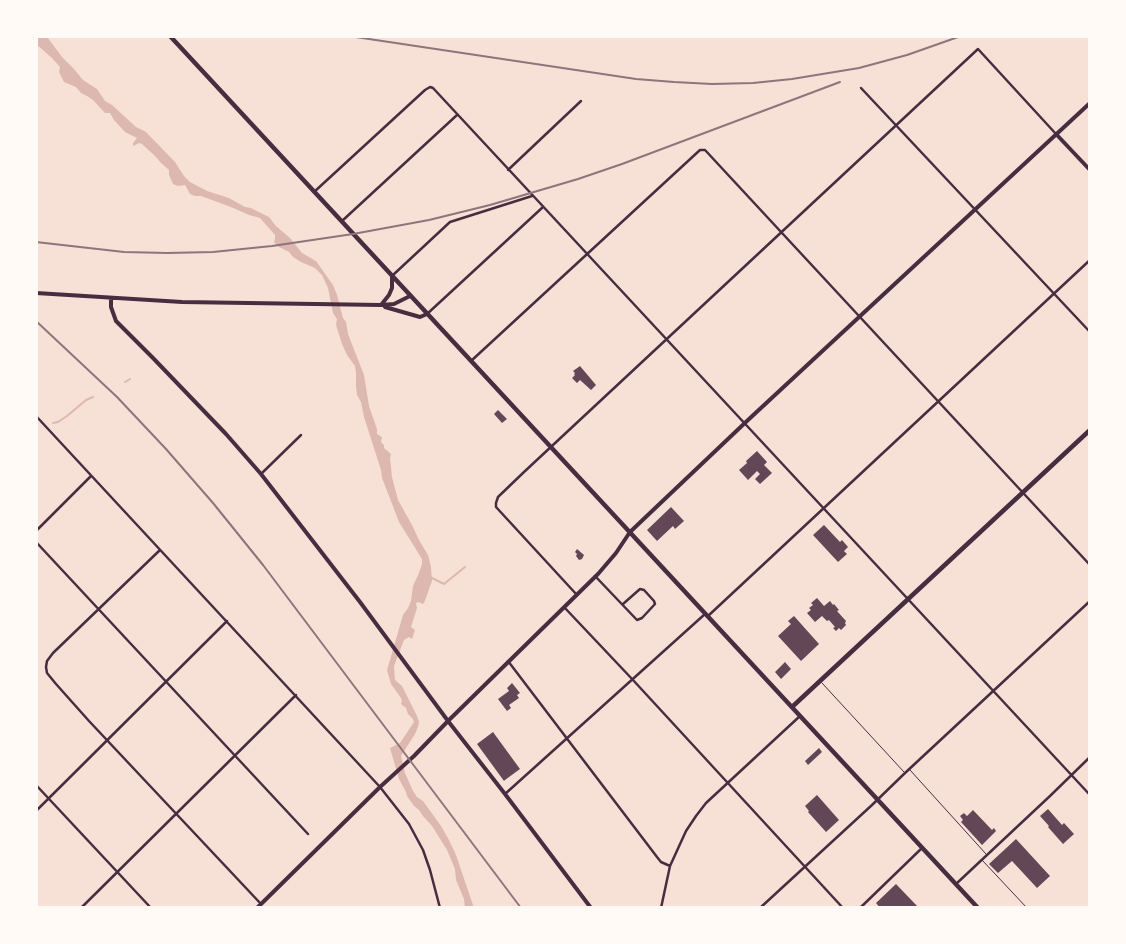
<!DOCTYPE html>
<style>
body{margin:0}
#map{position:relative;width:1126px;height:944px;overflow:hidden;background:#f7e1d7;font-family:Roboto,sans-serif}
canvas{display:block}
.frame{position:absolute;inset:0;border:38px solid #fffaf5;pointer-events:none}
</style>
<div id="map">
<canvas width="1126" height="944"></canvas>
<div class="frame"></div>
</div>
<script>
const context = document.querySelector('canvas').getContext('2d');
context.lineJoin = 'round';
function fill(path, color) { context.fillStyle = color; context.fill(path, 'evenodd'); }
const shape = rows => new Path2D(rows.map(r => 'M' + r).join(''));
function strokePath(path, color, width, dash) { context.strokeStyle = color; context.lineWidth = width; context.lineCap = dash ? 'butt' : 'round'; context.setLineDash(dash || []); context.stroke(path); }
const water = shape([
 [36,36,46,36,48,38,62,57,74,69,83,80,97,89,105,101,112,105,136,127,146,132,175,162,184,176,190,182,207,191,229,198,245,207,251,208,269,217,276,226,290,238,302,253,316,261,333,285,337,295,343,318,346,322,348,334,364,375,369,406,377,429,377,434,382,437,381,442,384,445,384,448,391,454,390,458,392,477,398,500,412,525,419,540,428,555,431,567,432,581,424,603,422,604,419,602,416,603,417,608,411,627,415,630,412,639,409,637,404,640,394,666,395,680,402,686,417,716,419,722,418,727,415,734,401,756,405,773,413,791,417,797,423,801,441,826,449,840,456,855,474,908,465,908,464,899,456,880,455,869,447,850,432,826,423,816,419,810,414,806,407,796,406,792,399,779,390,748,400,743,414,722,413,719,408,714,406,708,401,704,402,701,401,698,391,684,387,670,403,615,408,608,411,601,413,586,419,573,422,564,422,559,399,522,382,478,381,470,364,417,361,402,357,395,356,386,356,373,355,366,347,355,342,344,336,325,337,319,333,313,328,288,322,275,315,268,301,262,293,257,289,252,277,246,274,242,275,239,275,235,260,218,249,215,231,207,201,196,195,196,190,194,185,185,178,186,173,184,169,175,169,170,161,163,156,157,142,144,139,143,133,146,133,143,137,138,125,132,114,120,110,113,105,113,93,100,87,96,81,93,76,87,64,82,59,72,60,67,52,58,36,44]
]);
const stream = shape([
 [125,382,130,379],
 [53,423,58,422,67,416,86,400,93,397],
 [36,431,37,430],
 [430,577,444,584,465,567]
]);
const building = shape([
 [580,366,596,385,591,390,580,380,577,383,572,378,575,375,574,374,575,373,573,371],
 [498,410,507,419,502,423,494,414],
 [757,451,767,462,764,465,772,473,760,484,755,479,760,474,757,471,748,480,739,470,747,463,746,461],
 [671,507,684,521,675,529,673,526,657,541,647,530],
 [824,525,840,542,842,540,848,547,844,551,847,554,838,562,813,535],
 [577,549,584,555,582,559,579,560,576,556,577,554,575,552],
 [817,598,824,606,830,601,833,605,834,604,839,610,837,611,846,621,845,623,846,625,841,630,839,628,836,631,833,628,835,627,829,620,827,621,822,616,815,622,807,613,811,610,809,608,813,605,811,603],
 [794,616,819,644,801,661,778,636,791,624,788,621],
 [785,662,791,669,781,679,775,672],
 [512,683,520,693,517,695,519,698,509,705,511,708,507,711,498,699,509,691,507,688],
 [493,732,520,769,505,780,504,781,477,744],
 [819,748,822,752,808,765,805,761],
 [817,795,839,820,826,832,808,812,809,811,805,806],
 [1048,809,1062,825,1064,823,1074,834,1063,844,1048,827,1049,826,1040,816],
 [973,810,992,830,994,828,996,831,982,845,961,822,963,820,960,816,964,813,967,816],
 [1016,839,1050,876,1037,888,1012,861,998,873,989,864],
 [896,884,919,908,880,908,876,903]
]);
const service = shape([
 [822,683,904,772],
 [910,770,986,854],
 [982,860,1027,908]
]);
const minor = shape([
 [861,88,1090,332],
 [508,170,581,101],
 [314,192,425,90,430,87,433,88,1090,795],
 [342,221,457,115],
 [393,275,450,222,532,196],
 [427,314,543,207],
 [471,361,700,150,705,150,1090,565],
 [36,416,380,787,409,824,423,850,430,870,440,908],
 [261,474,301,435],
 [36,531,91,476],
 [36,542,308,834],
 [160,550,53,653,47,661,46,667,47,673,56,684,89,721,261,904],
 [595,576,637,620,642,618,655,604,654,601,644,590,640,589,623,604],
 [577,595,496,507,496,503,498,497,524,472,978,49,1056,134],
 [564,607,633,680,843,908],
 [708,616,1090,260],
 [508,661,657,857,661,862,670,866],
 [36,785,151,908],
 [505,794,705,614],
 [36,811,227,621],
 [956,884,1050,796,1090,757],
 [36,905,38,908],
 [81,908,296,695],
 [661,908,670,866,686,831,696,816,706,803,800,716],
 [760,908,872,805,905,773,1090,601],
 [860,908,922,848]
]);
const tertiary = shape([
 [1056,134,1090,170]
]);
const secondary = shape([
 [36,293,182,302,381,305,394,304,410,296],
 [111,298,111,307,116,321,153,358,226,434,261,474,360,602,448,721,505,794,591,908],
 [381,305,389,295,392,288,392,276],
 [385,307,420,317,427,314],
 [257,908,380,787,414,756,448,721,598,574,616,553,630,532,748,420,1090,103]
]);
const primary = shape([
 [170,36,978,908],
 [792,707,1090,430]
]);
const rail = shape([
 [349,36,636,79,674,82,712,84,753,83,792,79,859,68,907,55,961,36],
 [36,242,124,252,167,253,213,252,272,246,353,234,429,220,490,205,578,179,622,164,840,82],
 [36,321,117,397,166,449,213,503,263,565,521,908]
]);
fill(water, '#dcb8b0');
strokePath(stream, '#dcb8b0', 2);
fill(building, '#644757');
strokePath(service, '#4a2c40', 1);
strokePath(minor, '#4a2c40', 2.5);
strokePath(tertiary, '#4a2c40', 4);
strokePath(secondary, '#4a2c40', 4);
strokePath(primary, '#4a2c40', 4.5);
strokePath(rail, '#8f747c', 2);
</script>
